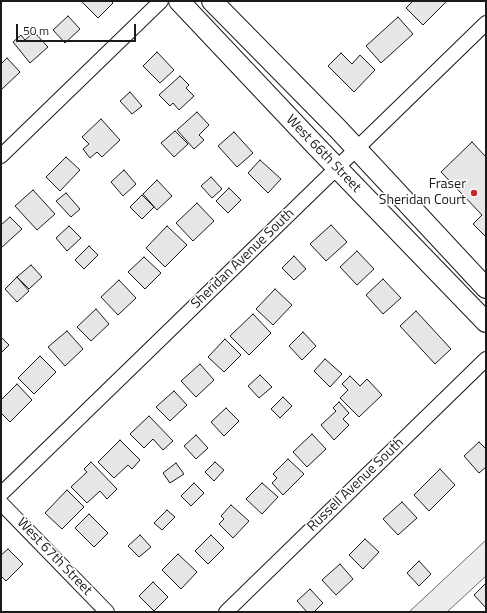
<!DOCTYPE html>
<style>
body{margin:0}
#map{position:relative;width:487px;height:613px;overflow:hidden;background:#fff;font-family:"Titillium Web",sans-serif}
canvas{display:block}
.frame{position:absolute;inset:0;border:2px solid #1a1a1a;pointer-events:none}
.scale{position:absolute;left:16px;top:24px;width:120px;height:18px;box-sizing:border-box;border:2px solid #1a1a1a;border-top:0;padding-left:5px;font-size:12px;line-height:14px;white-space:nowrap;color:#1a1a1a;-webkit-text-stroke:3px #fff;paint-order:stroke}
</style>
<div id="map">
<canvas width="487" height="613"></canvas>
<div class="frame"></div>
<div class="scale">50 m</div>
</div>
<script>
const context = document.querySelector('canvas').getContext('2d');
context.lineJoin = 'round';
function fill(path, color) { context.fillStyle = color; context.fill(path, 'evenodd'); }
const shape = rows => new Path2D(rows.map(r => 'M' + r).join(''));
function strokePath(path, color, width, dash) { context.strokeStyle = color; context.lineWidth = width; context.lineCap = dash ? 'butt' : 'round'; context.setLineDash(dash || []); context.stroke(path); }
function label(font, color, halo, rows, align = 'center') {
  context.font = font + ' "Titillium Web",sans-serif'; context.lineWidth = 3; context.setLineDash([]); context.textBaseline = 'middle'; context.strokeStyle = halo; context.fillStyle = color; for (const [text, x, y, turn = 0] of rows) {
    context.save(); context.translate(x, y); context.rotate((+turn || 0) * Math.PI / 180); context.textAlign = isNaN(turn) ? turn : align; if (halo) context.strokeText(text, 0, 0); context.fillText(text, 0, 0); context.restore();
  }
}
const parking = shape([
 [486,540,486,576,447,612,409,612,486,540]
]);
const building = shape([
 [81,1,111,1,113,3,98,18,81,1],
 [413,1,445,1,446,2,423,25,406,8,413,1],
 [68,16,80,29,65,43,53,30,68,16],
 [398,17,413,34,381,63,366,46,398,17],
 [34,32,48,47,30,63,13,42,21,35,25,40,34,32],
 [157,52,174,70,160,83,143,66,157,52],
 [341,53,352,64,360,55,375,70,354,92,328,66,341,53],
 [7,58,20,72,1,90,1,64,7,58],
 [180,76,189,85,186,88,194,96,179,110,173,103,170,106,159,95,180,76],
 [130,92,142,106,132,114,120,101,130,92],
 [197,112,209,125,199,135,204,140,194,149,177,130,197,112],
 [101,119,120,140,102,157,97,152,90,158,83,149,89,144,82,137,101,119],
 [175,131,188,144,174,157,161,143,175,131],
 [234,132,253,153,237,167,218,146,234,132],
 [472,142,486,157,486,237,473,224,482,215,441,172,472,142],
 [66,157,80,170,60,191,46,177,66,157],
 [260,160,281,179,268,193,248,173,260,160],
 [124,170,136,184,123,196,111,182,124,170],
 [211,177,222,189,212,198,201,186,211,177],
 [157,180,172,196,157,210,143,194,157,180],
 [229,188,241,200,228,213,216,201,229,188],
 [33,190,55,214,37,230,15,206,33,190],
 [66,193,80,209,71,217,56,201,66,193],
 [142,195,154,207,142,219,130,207,142,195],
 [197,203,214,221,193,241,176,223,197,203],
 [10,217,22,229,1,248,1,225,10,217],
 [331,225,347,242,326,261,310,244,331,225],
 [69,226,81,238,67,251,56,238,69,226],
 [167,226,187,245,165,267,146,248,167,226],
 [89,246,98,255,84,269,75,260,89,246],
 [357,251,374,269,357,285,340,267,357,251],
 [294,256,306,269,294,280,282,268,294,256],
 [144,257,161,273,145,289,128,272,144,257],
 [31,265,42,277,29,289,17,277,31,265],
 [17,277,29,291,17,302,5,289,17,277],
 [383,279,401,298,383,314,366,295,383,279],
 [119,280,136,298,118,315,101,297,119,280],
 [275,289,292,305,273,325,256,309,275,289],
 [96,309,109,324,91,341,77,327,96,309],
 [416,311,451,349,435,364,400,326,416,311],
 [253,314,271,333,249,355,230,336,253,314],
 [67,331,83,349,65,366,48,347,67,331],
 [303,332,316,346,302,360,289,346,303,332],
 [1,337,9,345,1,353,1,337],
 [225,339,241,355,224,372,208,357,225,339],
 [40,356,56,372,34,394,18,378,40,356],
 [325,359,342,374,330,387,314,371,325,359],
 [200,364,214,380,196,397,181,381,200,364],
 [260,375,272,387,259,398,248,386,260,375],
 [350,376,360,386,367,379,382,395,359,417,340,398,348,390,342,384,350,376],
 [17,384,32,400,10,422,1,413,1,400,17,384],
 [174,391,187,405,170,421,156,407,174,391],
 [283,397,292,406,280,418,271,409,283,397],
 [339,402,349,413,343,419,349,425,334,440,321,425,336,411,333,408,339,402],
 [226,408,239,421,224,436,211,422,226,408],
 [149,416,173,441,163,450,153,439,144,448,130,434,149,416],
 [312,434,326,449,307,467,293,452,312,434],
 [196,435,208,448,196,459,184,446,196,435],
 [120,440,140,460,132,469,128,465,114,478,98,462,120,440],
 [479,442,486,449,486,467,479,473,464,456,479,442],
 [288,459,304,474,283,495,272,483,277,478,273,474,288,459],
 [91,462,117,489,107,499,100,491,87,503,71,487,87,472,84,469,91,462],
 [215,462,224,470,214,481,205,472,215,462],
 [176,463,184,474,170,483,163,473,176,463],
 [440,469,455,485,429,511,414,495,440,469],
 [194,483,204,493,191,506,181,496,194,483],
 [262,483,278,497,262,514,246,499,262,483],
 [67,490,84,507,62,529,45,513,67,490],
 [402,502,417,518,398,535,383,519,402,502],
 [231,505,249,521,233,538,219,524,224,519,221,516,231,505],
 [167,510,175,517,162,530,154,523,167,510],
 [89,514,108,533,94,547,75,528,89,514],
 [140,535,151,547,139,557,128,546,140,535],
 [211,535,224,548,208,564,195,551,211,535],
 [365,539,379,552,363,569,349,555,365,539],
 [8,549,23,564,6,581,1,576,1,555,8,549],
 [178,554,197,572,181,589,162,570,178,554],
 [419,561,431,574,419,586,407,573,419,561],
 [340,564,353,579,336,595,322,580,340,564],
 [153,582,168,597,154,611,139,596,153,582],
 [486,583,486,608,474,595,486,583],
 [310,589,323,603,314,612,307,612,297,601,310,589]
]);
const street = shape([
 [1,156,161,1],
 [1,494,486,23],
 [1,503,107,612],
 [226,612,486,359]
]);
const secondary = shape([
 [179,1,314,144,486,322],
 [212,1,339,130,486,288]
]);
const markers = [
 [474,193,4,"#c62828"]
];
const streetNames = [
 ["West 66th Street",323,154,46],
 ["Sheridan Avenue South",243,259,-44],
 ["Russell Avenue South",356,485,-44],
 ["West 67th Street",54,557,46]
];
const poiNames = [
 ["Fraser",466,185],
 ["Sheridan Court",466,201]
];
fill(parking, '#ededed');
strokePath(parking, '#6a6a6a', 1);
fill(building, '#e6e6e6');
strokePath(building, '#1a1a1a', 1);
strokePath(street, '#1a1a1a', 16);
strokePath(secondary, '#1a1a1a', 22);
strokePath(street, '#fff', 14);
strokePath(secondary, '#fff', 20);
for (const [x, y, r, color] of markers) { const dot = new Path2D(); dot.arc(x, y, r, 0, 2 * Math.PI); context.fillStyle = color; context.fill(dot); strokePath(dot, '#fff', 1.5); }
label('14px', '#1a1a1a', '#fff', streetNames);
label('14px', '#1a1a1a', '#fff', poiNames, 'right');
</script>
